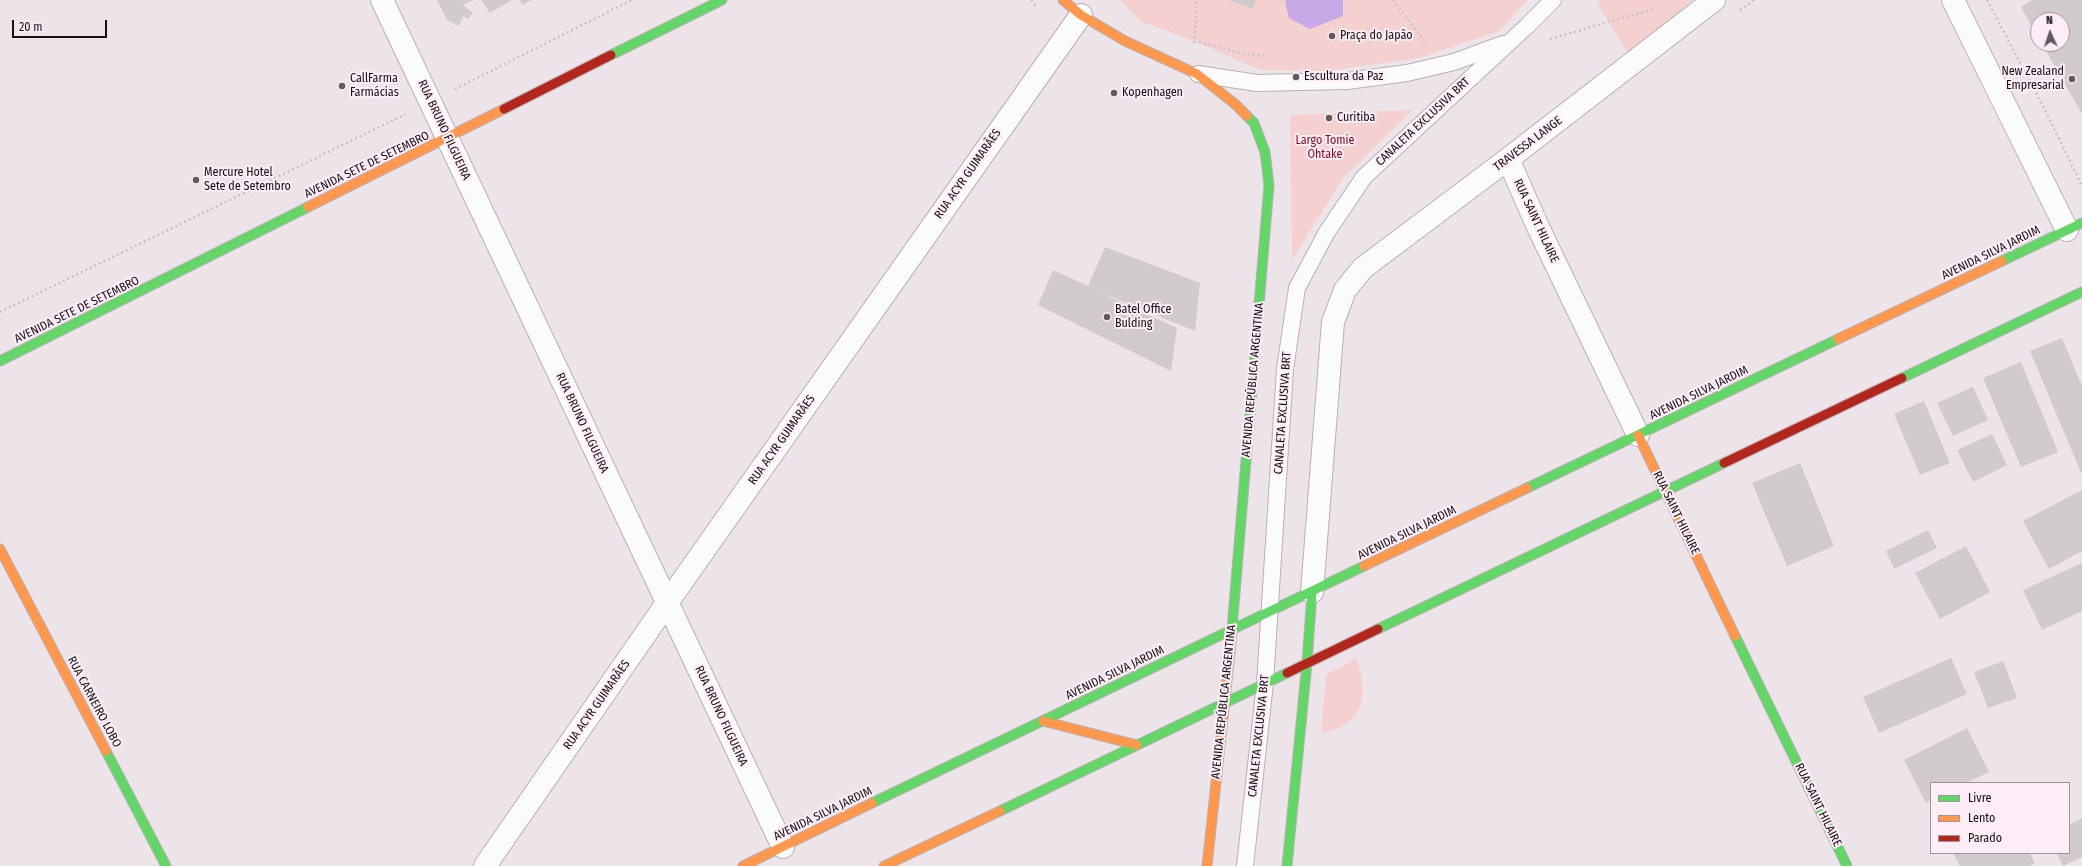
<!DOCTYPE html>
<meta charset="utf-8">
<style>
body{margin:0}
#map{position:relative;width:2082px;height:866px;overflow:hidden;background:#ece4e8;font-family:"Fira Sans Condensed",sans-serif}
canvas{display:block}
.legend{position:absolute;left:1930px;top:782px;width:140px;height:72px;box-sizing:border-box;background:#fdedf6;border:1px solid #a0959b;margin:0;padding:5px 7px;list-style:none;font-size:12px;color:#151013}
.legend li{display:flex;align-items:center;gap:8px;height:20px}
.legend b{width:20px;border:1px solid #a0959b}
.north{position:absolute;left:2030px;top:12px;width:40px;height:40px;box-sizing:border-box;background:#fdedf6;border:1px solid #a0959b;border-radius:50%;rotate:357deg;font-size:11px;font-weight:700;line-height:16px;text-align:center;color:#151013}
.north::after{content:'';display:block;margin:auto;width:14px;height:18px;background:#605a5e;clip-path:polygon(50% 0,100% 100%,50% 72%,0 100%)}
.scale{position:absolute;left:12px;top:20px;width:95px;height:18px;box-sizing:border-box;border:2px solid #151013;border-top:0;padding-left:5px;font-size:12px;line-height:14px;white-space:nowrap;color:#151013;-webkit-text-stroke:3px #fdedf6;paint-order:stroke}
</style>
<div id="map">
<canvas width="2082" height="866"></canvas>
<ul class="legend">
<li><b style="height:5px;background:#63d668"></b>Livre</li>
<li><b style="height:5px;background:#ff974d"></b>Lento</li>
<li><b style="height:5px;background:#b3261e"></b>Parado</li>
</ul>
<div class="north">N</div>
<div class="scale">20 m</div>
</div>
<script>
const context = document.querySelector('canvas').getContext('2d');
context.lineJoin = 'round';
function fill(path, color) { context.fillStyle = color; context.fill(path, 'evenodd'); }
const shape = rows => new Path2D(rows.map(r => 'M' + r).join(''));
function strokePath(path, color, width, dash) { context.strokeStyle = color; context.lineWidth = width; context.lineCap = dash ? 'butt' : 'round'; context.setLineDash(dash || []); context.stroke(path); }
function label(font, color, halo, rows, align = 'center') {
  context.font = font + ' "Fira Sans Condensed",sans-serif'; context.lineWidth = 4; context.setLineDash([]); context.textBaseline = 'middle'; context.strokeStyle = halo; context.fillStyle = color; for (const [text, x, y, turn = 0] of rows) {
    context.save(); context.translate(x, y); context.rotate((+turn || 0) * Math.PI / 180); context.textAlign = isNaN(turn) ? turn : align; if (halo) context.strokeText(text, 0, 0); context.fillText(text, 0, 0); context.restore();
  }
}
const green = shape([
 [1120,0,1528,0,1499,31,1420,58,1326,71,1260,70,1194,41,1140,21],
 [1600,0,1693,0,1629,55,1597,3],
 [1413,110,1344,177,1292,260,1290,115],
 [1356,658,1361,672,1363,691,1361,705,1354,718,1341,727,1321,734,1326,675]
]);
const water = shape([
 [1286,0,1343,0,1343,16,1310,29,1289,18,1285,2]
]);
const building = shape([
 [437,0,473,0,463,5,473,13,468,19,463,16,459,26,447,20],
 [481,0,512,0,490,13],
 [520,0,532,0,522,5],
 [1228,0,1256,0,1253,9],
 [2032,0,2082,0,2082,114,2042,44,2062,44,2062,20,2038,20,2038,37,2021,7],
 [1105,247,1200,283,1195,331,1097,291,1177,328,1171,371,1038,305,1053,270,1088,286],
 [2062,338,2082,386,2082,475,2030,351],
 [2021,362,2058,452,2021,467,1983,378],
 [1973,387,1988,420,1953,436,1937,403],
 [1924,401,1950,463,1920,475,1894,414],
 [1992,434,2007,465,1973,482,1957,450],
 [1800,463,1834,546,1787,566,1752,483],
 [2082,490,2082,551,2049,569,2023,521],
 [1928,530,1937,548,1894,569,1886,551],
 [1966,546,1990,592,1940,619,1915,573],
 [2082,563,2082,611,2042,630,2023,590],
 [1951,658,1967,694,1879,733,1863,697],
 [2003,661,2017,698,1988,708,1974,672],
 [1967,728,1989,772,1966,783,1931,783,1931,800,1926,803,1904,760],
 [2082,818,2082,857,2063,866,2057,853,2069,853,2069,825],
 [1957,853,2030,853,2035,863,2029,866,1960,866,1954,855]
]);
const path = shape([
 [1031,0,1036,6],
 [1393,0,1427,44],
 [1987,0,2043,106,2082,186],
 [1740,10,1754,0],
 [1550,39,1656,8],
 [1199,42,1245,54,1264,56],
 [1194,43,1197,5,1195,0],
 [455,89,632,0],
 [0,312,406,114]
]);
const lane = shape([
 [1198,74,1257,83,1347,81,1407,73,1454,62,1503,44],
 [1245,866,1265,683,1285,369,1297,288,1327,232,1364,177,1527,26,1553,0]
]);
const street = shape([
 [382,0,783,847],
 [1953,0,2067,230],
 [1508,159,1538,227,1638,435],
 [1312,592,1333,322,1345,290,1363,268,1508,159,1714,0],
 [485,866,667,603,1081,15]
]);
const fast = shape([
 [611,55,722,0],
 [2002,261,2082,223],
 [0,361,308,207],
 [1902,378,2082,292],
 [1527,488,1838,339],
 [1378,629,1724,463],
 [1735,636,1847,866],
 [1230,653,1269,185,1265,152,1254,123,1247,116],
 [106,751,166,866],
 [872,803,1364,566],
 [1000,811,1287,673],
 [1287,866,1307,663,1312,592]
]);
const slow = shape([
 [1063,0,1081,15,1125,41,1197,74,1235,104,1247,116],
 [308,207,504,109],
 [1838,339,2002,261],
 [1638,435,1735,636],
 [0,549,106,751],
 [1364,566,1527,488],
 [1043,721,1137,745],
 [743,866,872,803],
 [884,866,1000,811],
 [1207,866,1230,653]
]);
const jam = shape([
 [504,109,611,55],
 [1724,463,1902,378],
 [1287,673,1378,629]
]);
const markers = [
 [1332,36,4,"#605a5e"],
 [1296,77,4,"#605a5e"],
 [2072,79,4,"#605a5e"],
 [342,86,4,"#605a5e"],
 [1114,93,4,"#605a5e"],
 [1329,118,4,"#605a5e"],
 [196,180,4,"#605a5e"],
 [1107,317,4,"#605a5e"]
];
const poiNames = [
 ["Praça do Japão",1340,36],
 ["New Zealand",2064,72,"right"],
 ["Empresarial",2064,86,"right"],
 ["Escultura da Paz",1304,77],
 ["CallFarma",350,79],
 ["Farmácias",350,93],
 ["Kopenhagen",1122,93],
 ["Curitiba",1337,118],
 ["Mercure Hotel",204,173],
 ["Sete de Setembro",204,187],
 ["Batel Office",1115,310],
 ["Bulding",1115,324]
];
const streetNames = [
 ["CANALETA EXCLUSIVA BRT",1423,122,-43],
 ["RUA BRUNO FILGUEIRA",444,130,65],
 ["TRAVESSA LANGE",1528,144,-37],
 ["AVENIDA SETE DE SETEMBRO",367,165,-26],
 ["RUA ACYR GUIMARÃES",968,174,-55],
 ["RUA SAINT HILAIRE",1536,221,65],
 ["AVENIDA SILVA JARDIM",1991,253,-26],
 ["AVENIDA SETE DE SETEMBRO",77,310,-26],
 ["AVENIDA REPÚBLICA ARGENTINA",1253,380,-85],
 ["AVENIDA SILVA JARDIM",1699,393,-26],
 ["CANALETA EXCLUSIVA BRT",1283,413,-86],
 ["RUA BRUNO FILGUEIRA",582,423,65],
 ["RUA ACYR GUIMARÃES",782,440,-55],
 ["RUA SAINT HILAIRE",1676,513,64],
 ["AVENIDA SILVA JARDIM",1407,533,-26],
 ["AVENIDA SILVA JARDIM",1115,673,-26],
 ["RUA CARNEIRO LOBO",94,702,62],
 ["AVENIDA REPÚBLICA ARGENTINA",1224,702,-84],
 ["RUA ACYR GUIMARÃES",597,705,-55],
 ["RUA BRUNO FILGUEIRA",721,716,65],
 ["CANALETA EXCLUSIVA BRT",1259,736,-84],
 ["RUA SAINT HILAIRE",1818,805,64],
 ["AVENIDA SILVA JARDIM",823,814,-26]
];
const parkNames = [
 ["Largo Tomie",1325,141],
 ["Ohtake",1325,155]
];
fill(green, '#f5d0d1');
fill(water, '#c6a9e6');
fill(building, '#d2cbcd');
strokePath(lane, '#b7b1b4', 18);
strokePath(street, '#b7b1b4', 24);
strokePath(fast, '#b7b1b4', 11);
strokePath(slow, '#b7b1b4', 11);
strokePath(jam, '#b7b1b4', 11);
strokePath(path, '#c7c4c6', 2.5, [2, 3]);
strokePath(lane, '#fcfbfc', 16);
strokePath(street, '#fcfbfc', 22);
strokePath(fast, '#63d668', 9);
strokePath(slow, '#ff974d', 9);
strokePath(jam, '#b3261e', 9);
for (const [x, y, r, color] of markers) { const dot = new Path2D(); dot.arc(x, y, r, 0, 2 * Math.PI); context.fillStyle = color; context.fill(dot); strokePath(dot, '#fdedf6', 1.5); }
label('12px', '#151013', '#fdedf6', poiNames, 'left');
label('12px', '#151013', '#fdedf6', streetNames);
label('12px', '#8d0d22', '#fdedf6', parkNames);
</script>
